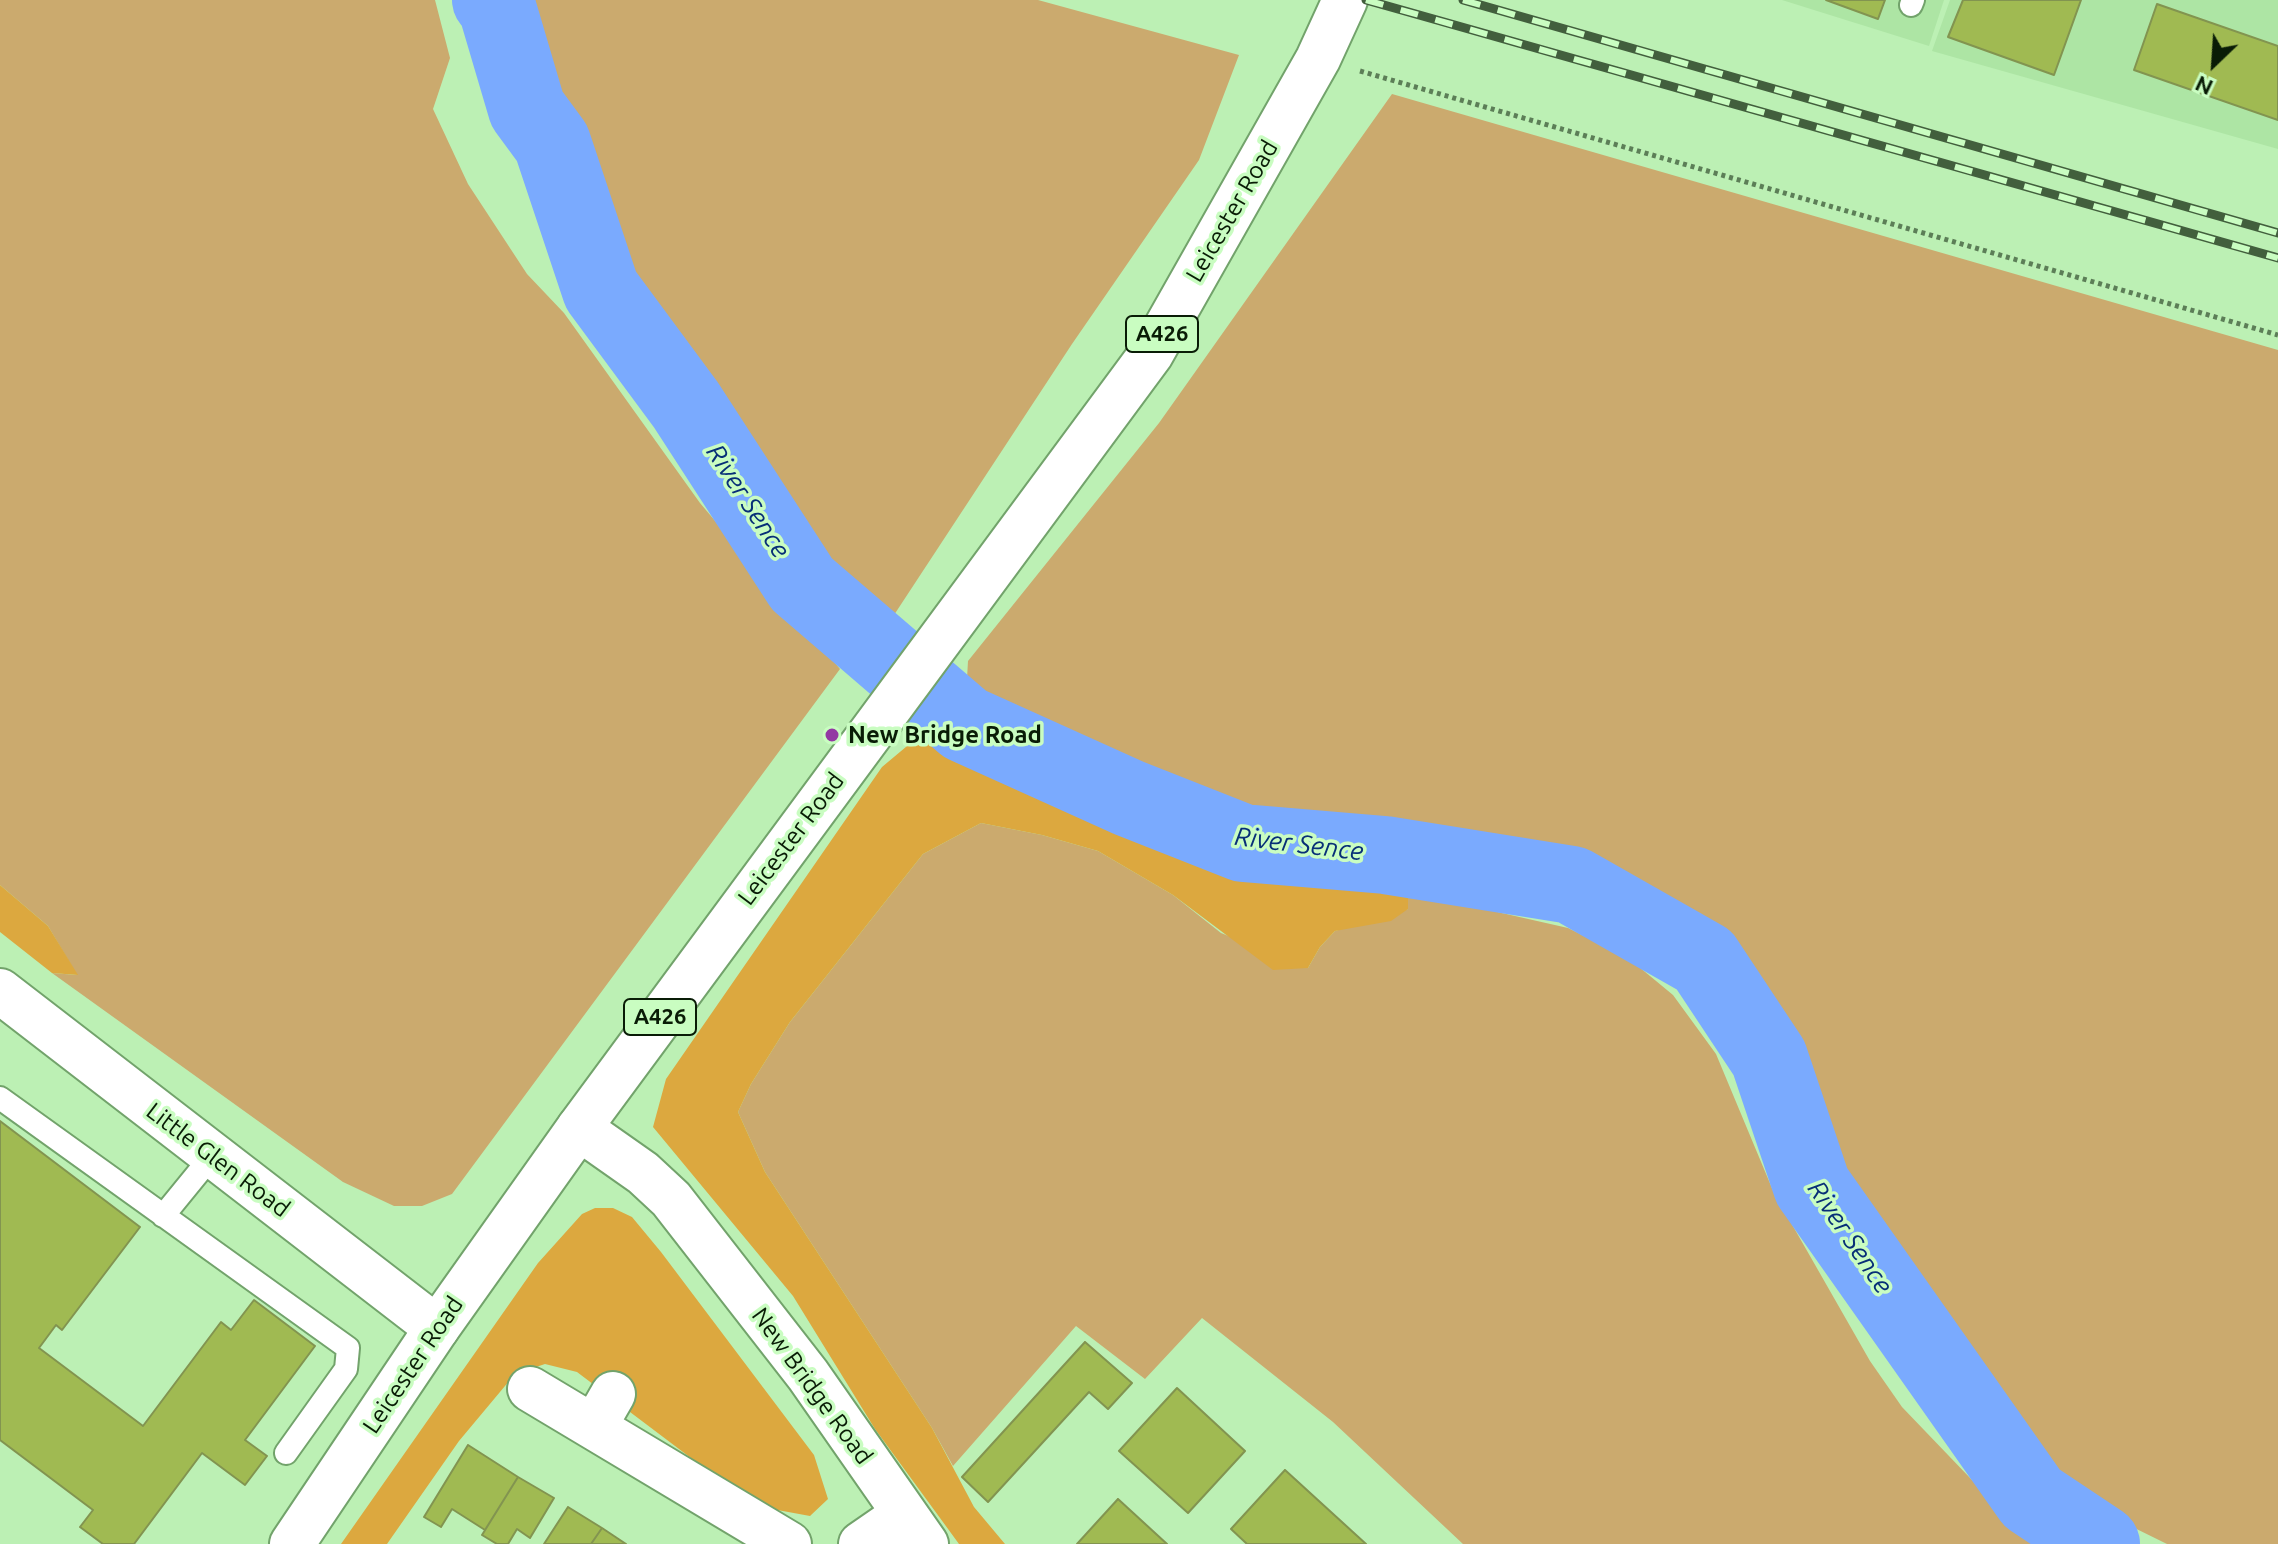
<!DOCTYPE html>
<style>
body{margin:0}
#map{position:relative;width:2278px;height:1544px;overflow:hidden;background:#bcf0b4;font-family:Ubuntu,sans-serif}
canvas{display:block}
.north{position:absolute;left:2174px;top:24px;width:80px;height:80px;-webkit-text-stroke:6px #c9fdc1;paint-order:stroke;rotate:205deg;font-size:22px;font-weight:700;line-height:32px;text-align:center;color:#091c06}
.north::after{content:'';display:block;margin:auto;width:28px;height:36px;background:#091c06;clip-path:polygon(50% 0,100% 100%,50% 72%,0 100%)}
</style>
<div id="map">
<canvas width="2278" height="1544"></canvas>
<div class="north">N</div>
</div>
<script>
const context = document.querySelector('canvas').getContext('2d');
context.lineJoin = 'round';
function fill(path, color) { context.fillStyle = color; context.fill(path, 'evenodd'); }
const shape = rows => new Path2D(rows.map(r => 'M' + r).join(''));
function strokePath(path, color, width, dash) { context.strokeStyle = color; context.lineWidth = width; context.lineCap = dash ? 'butt' : 'round'; context.setLineDash(dash || []); context.stroke(path); }
function label(font, color, halo, rows, align = 'center') {
  context.font = font + ' Ubuntu,sans-serif'; context.lineWidth = 7; context.setLineDash([]); context.textBaseline = 'middle'; context.strokeStyle = halo; context.fillStyle = color; for (const [text, x, y, turn = 0] of rows) {
    context.save(); context.translate(x, y); context.rotate((+turn || 0) * Math.PI / 180); context.textAlign = isNaN(turn) ? turn : align; if (halo) context.strokeText(text, 0, 0); context.fillText(text, 0, 0); context.restore();
  }
}
const built = shape([
 [1782,0,1944,0,1929,46],
 [1950,0,2278,0,2278,149,1932,51]
]);
const green = shape([
 [0,0,435,0,450,58,433,109,468,184,527,274,564,313,700,503,840,669,452,1194,422,1206,394,1206,343,1182,52,973,77,975,48,926,0,885],
 [505,0,1038,0,1239,55,1199,160,1072,344,894,615,875,621,833,594,798,526,571,226,542,157,536,91,522,37],
 [1392,94,2278,350,2278,1544,2167,1544,2102,1512,2032,1485,1965,1390,1932,1324,1833,1196,1796,1091,1757,1013,1692,938,1581,870,1456,847,1237,831,965,714,968,661,1159,423],
 [981,823,1042,835,1098,851,1173,895,1221,933,1308,968,1320,947,1335,931,1408,909,1408,897,1462,904,1568,928,1627,957,1673,995,1716,1054,1774,1193,1870,1361,1902,1407,1995,1504,2050,1544,1463,1544,1333,1422,1202,1318,1145,1379,1076,1326,953,1466,932,1428,765,1172,738,1112,751,1084,790,1022,923,854]
]);
const forest = shape([
 [925,731,1004,770,1180,844,1408,897,1408,909,1391,921,1335,931,1320,947,1308,968,1273,970,1173,895,1098,851,1042,835,981,823,923,854,790,1022,751,1084,738,1112,765,1172,932,1428,974,1507,1005,1544,959,1544,875,1429,793,1296,653,1127,666,1079,882,767],
 [0,885,48,926,78,975,52,973,0,932],
 [595,1208,613,1208,632,1217,661,1252,814,1455,828,1499,810,1516,772,1509,732,1489,577,1372,545,1364,515,1374,459,1441,387,1544,341,1544,538,1263,582,1214]
]);
const river = shape([
 [491,0,496,4,527,109,552,143,601,290,686,405,802,584,965,724,1129,798,1243,843,1385,855,1572,885,1704,960,1769,1058,1812,1186,2032,1498,2101,1544]
]);
const building = shape([
 [1826,0,1885,0,1878,19,1826,0],
 [1963,0,2081,0,2054,75,1948,37,1963,0],
 [2157,4,2278,46,2278,120,2134,70,2157,4],
 [0,1121,140,1227,62,1330,56,1325,39,1348,143,1426,221,1322,231,1330,254,1300,315,1346,245,1440,267,1456,245,1485,202,1453,134,1544,103,1544,80,1527,93,1510,0,1440,0,1121],
 [1085,1342,1132,1383,1108,1409,1089,1392,988,1502,962,1477,1085,1342],
 [1177,1388,1245,1451,1188,1513,1119,1451,1177,1388],
 [468,1445,518,1477,485,1530,452,1509,441,1527,424,1517,468,1445],
 [1285,1470,1366,1544,1247,1544,1231,1529,1285,1470],
 [518,1477,554,1498,530,1538,517,1529,508,1544,497,1544,482,1535,518,1477],
 [1118,1499,1167,1544,1077,1544,1118,1499],
 [568,1507,602,1528,591,1544,544,1544,568,1507],
 [602,1528,626,1544,591,1544,602,1528]
]);
const path = shape([
 [1360,71,2278,335]
]);
const lane = shape([
 [1911,5,1913,0],
 [0,1098,348,1348,346,1369,286,1453],
 [163,1216,212,1156]
]);
const street = shape([
 [579,1128,643,1173,671,1199,808,1375,926,1544],
 [530,1389,789,1544],
 [594,1427,613,1394],
 [861,1544,903,1515]
]);
const secondary = shape([
 [0,991,437,1328]
]);
const primary = shape([
 [292,1544,437,1328,579,1128,1151,354,1318,59,1345,0]
]);
const rail = shape([
 [1366,0,2278,258],
 [1463,0,2278,233]
]);
const markers = [
 [832,735,8,"#9338a3"]
];
const shields = [
 [1162,334,72],
 [660,1017,72]
];
const shieldNames = [
 ["A426",1162,334],
 ["A426",660,1017]
];
const streetNames = [
 ["Leicester Road",1232,211,-60],
 ["Leicester Road",791,839,-53],
 ["Little Glen Road",218,1160,37],
 ["Leicester Road",413,1365,-56],
 ["New Bridge Road",812,1386,54]
];
const poiNames = [
 ["New Bridge Road",848,735]
];
const waterNames = [
 ["River Sence",748,501,57],
 ["River Sence",1299,844,7],
 ["River Sence",1850,1237,56]
];
fill(built, '#ade5a4');
fill(green, '#cbaa6e');
fill(forest, '#dca83f');
strokePath(river, '#7aaafe', 78);
fill(building, '#a0ba52');
strokePath(building, '#829450', 2);
strokePath(lane, '#72a36b', 26);
strokePath(street, '#72a36b', 48);
strokePath(secondary, '#72a36b', 48);
strokePath(primary, '#72a36b', 48);
strokePath(path, '#5c7e57', 5, [4, 4]);
strokePath(lane, '#fff', 22);
strokePath(street, '#fff', 44);
strokePath(secondary, '#fff', 44);
strokePath(primary, '#fff', 44);
strokePath(rail, '#425f3d', 9);
strokePath(rail, '#c9fdc1', 6, [18]);
for (const [x, y, r, color] of markers) { const dot = new Path2D(); dot.arc(x, y, r, 0, 2 * Math.PI); context.fillStyle = color; context.fill(dot); strokePath(dot, '#c9fdc1', 3); }
for (const [x, y, w] of shields) { const box = new Path2D(); box.roundRect(x - w / 2, y - 18, w, 36, 6); context.fillStyle = '#c9fdc1'; context.fill(box); strokePath(box, '#091c06', 2); }
label('bold 22px', '#091c06', null, shieldNames);
label('24px', '#091c06', '#c9fdc1', streetNames);
label('bold 24px', '#091c06', '#c9fdc1', poiNames, 'left');
label('italic 26px', '#072f77', '#c9fdc1', waterNames);
</script>
